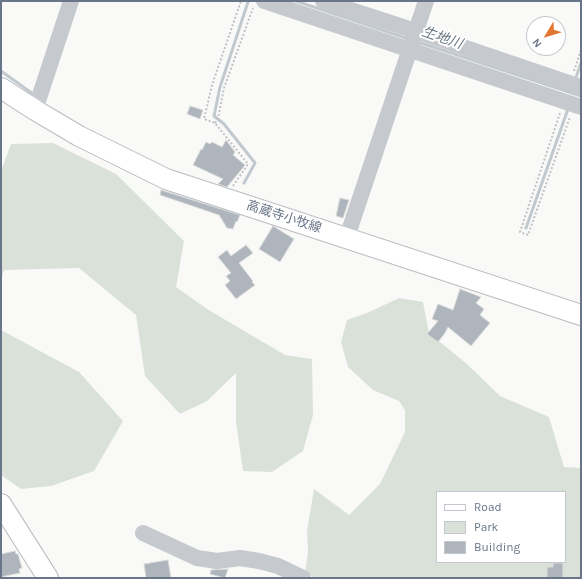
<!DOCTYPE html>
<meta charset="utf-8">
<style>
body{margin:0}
#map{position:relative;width:582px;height:579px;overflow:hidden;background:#f9faf8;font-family:Karla,sans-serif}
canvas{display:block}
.frame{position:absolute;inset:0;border:2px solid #697588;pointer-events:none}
.legend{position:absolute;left:436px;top:491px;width:130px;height:72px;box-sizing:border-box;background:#fff;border:1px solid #c3c8cf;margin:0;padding:5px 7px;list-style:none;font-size:12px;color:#697588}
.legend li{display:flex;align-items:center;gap:8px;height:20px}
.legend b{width:20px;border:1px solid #c3c8cf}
.north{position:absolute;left:526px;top:16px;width:40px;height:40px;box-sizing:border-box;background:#fff;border:1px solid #c3c8cf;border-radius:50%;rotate:232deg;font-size:11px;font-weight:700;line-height:16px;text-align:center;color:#697588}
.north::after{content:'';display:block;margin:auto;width:14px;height:18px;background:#e27630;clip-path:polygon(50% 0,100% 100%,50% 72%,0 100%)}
</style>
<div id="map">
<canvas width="582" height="579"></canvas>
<div class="frame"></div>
<ul class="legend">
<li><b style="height:5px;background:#fff"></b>Road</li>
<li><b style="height:11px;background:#dae1d9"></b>Park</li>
<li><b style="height:11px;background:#aeb5bc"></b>Building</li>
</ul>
<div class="north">N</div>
</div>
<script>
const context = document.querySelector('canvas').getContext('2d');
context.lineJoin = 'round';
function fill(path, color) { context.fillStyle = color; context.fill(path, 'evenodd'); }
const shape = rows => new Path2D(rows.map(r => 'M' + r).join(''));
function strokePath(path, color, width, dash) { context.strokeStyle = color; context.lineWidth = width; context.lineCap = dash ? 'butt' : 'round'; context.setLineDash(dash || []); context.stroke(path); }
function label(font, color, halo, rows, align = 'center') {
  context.font = font + ' Karla,"Noto Sans JP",sans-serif'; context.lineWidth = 4; context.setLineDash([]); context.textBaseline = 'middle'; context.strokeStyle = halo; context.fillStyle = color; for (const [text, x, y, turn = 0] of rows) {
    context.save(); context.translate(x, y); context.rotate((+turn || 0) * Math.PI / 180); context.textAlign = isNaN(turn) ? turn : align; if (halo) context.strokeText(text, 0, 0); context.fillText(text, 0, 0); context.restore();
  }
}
const green = shape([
 [53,143,116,174,184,241,176,287,207,309,285,355,312,359,313,415,303,451,272,472,243,471,236,422,236,373,207,401,180,414,145,376,136,315,79,268,4,270,1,280,1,171,11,144],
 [399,298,423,302,429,333,467,364,500,396,549,417,564,467,581,468,581,578,315,578,305,572,308,552,307,531,314,489,349,515,380,484,405,432,405,410,399,401,373,390,348,367,341,342,347,320,367,313],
 [437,492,565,492,565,562,437,562],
 [1,330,79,372,123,421,94,471,51,486,21,489,1,475]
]);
const stream = shape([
 [296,1,409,39],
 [418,42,581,96],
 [1,71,33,94],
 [575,80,581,63],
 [244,183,255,163,224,124,214,116,220,87,248,2],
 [526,228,568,109]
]);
const building = shape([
 [190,106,203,110,200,119,187,114,190,106],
 [226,140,235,152,233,155,245,165,242,169,227,187,218,184,223,179,193,165,201,149,202,150,206,142,210,144,212,142,222,147,226,140],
 [161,190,240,215,237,222,236,221,233,229,227,228,219,215,160,195,161,190],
 [340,198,349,200,343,218,336,216,340,198],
 [273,226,294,239,280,262,259,249,273,226],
 [246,245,253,253,239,263,253,281,252,282,255,285,236,299,225,285,230,281,226,276,231,273,218,257,227,250,231,256,246,245],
 [460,289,481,297,476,303,484,309,480,315,490,323,471,346,448,327,445,333,438,342,427,334,438,321,432,319,438,304,453,310,460,289],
 [15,551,16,554,18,554,22,568,19,569,20,573,1,577,1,554,15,551],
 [168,560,171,578,146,578,144,564,168,560],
 [553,563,563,563,563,578,547,578,547,567,553,567,553,563],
 [228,569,225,578,210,574,211,570,228,569]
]);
const path = shape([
 [574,71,581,50],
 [560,113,520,232,528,235,570,117],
 [215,123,218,118,224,88,253,8],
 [233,186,248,164,215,123,204,119,212,85,241,1]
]);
const minor = shape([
 [264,1,581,107],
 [323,1,416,31,581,87],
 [35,110,71,1],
 [347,237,426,1],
 [143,533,197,558,217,561,240,558,259,561,278,566,303,578]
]);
const major = shape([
 [1,88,35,110,79,136,166,179,581,315],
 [1,504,48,578]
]);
const streetNames = [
 ["高蔵寺小牧線",284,217,18]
];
const waterNames = [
 ["生地川",442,38,19]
];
fill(green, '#dae1d9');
strokePath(stream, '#c1c9cf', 3);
fill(building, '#aeb5bc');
strokePath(building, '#dbdcda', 1);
strokePath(major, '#b9bcc1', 22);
strokePath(path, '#c0c1c4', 2, [2, 2]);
strokePath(minor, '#c6c9cd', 16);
strokePath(major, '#fff', 20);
label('13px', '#697588', '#fff', streetNames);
label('italic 14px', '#657683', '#fff', waterNames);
</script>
